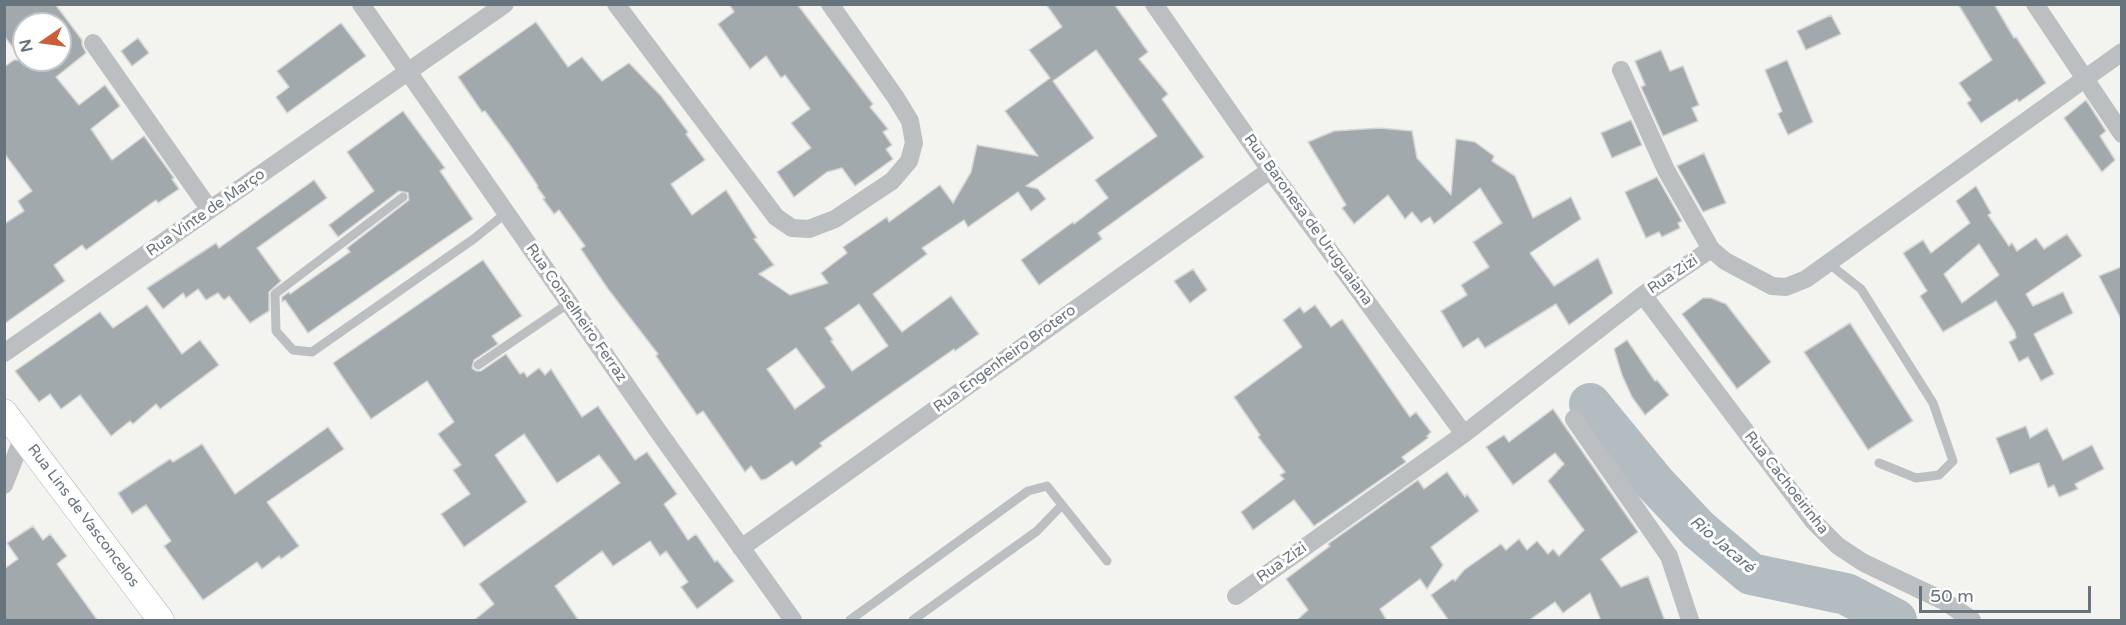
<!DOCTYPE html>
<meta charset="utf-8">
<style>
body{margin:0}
#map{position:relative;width:2126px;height:625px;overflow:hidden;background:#f3f4f0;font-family:"Varela Round",sans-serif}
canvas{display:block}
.frame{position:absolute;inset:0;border:6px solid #67737d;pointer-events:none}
.north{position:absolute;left:12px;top:12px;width:60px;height:60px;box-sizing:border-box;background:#fff;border:2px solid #c2c7cb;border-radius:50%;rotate:257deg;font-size:16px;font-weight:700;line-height:24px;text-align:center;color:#67737d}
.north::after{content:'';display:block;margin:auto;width:21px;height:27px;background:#cb5d39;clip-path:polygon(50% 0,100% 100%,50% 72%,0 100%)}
.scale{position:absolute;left:1919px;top:586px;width:172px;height:27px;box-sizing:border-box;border:3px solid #67737d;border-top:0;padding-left:8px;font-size:18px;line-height:21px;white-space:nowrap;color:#67737d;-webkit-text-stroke:4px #fff;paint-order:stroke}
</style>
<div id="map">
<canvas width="2126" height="625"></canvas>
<div class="frame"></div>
<div class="north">N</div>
<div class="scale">50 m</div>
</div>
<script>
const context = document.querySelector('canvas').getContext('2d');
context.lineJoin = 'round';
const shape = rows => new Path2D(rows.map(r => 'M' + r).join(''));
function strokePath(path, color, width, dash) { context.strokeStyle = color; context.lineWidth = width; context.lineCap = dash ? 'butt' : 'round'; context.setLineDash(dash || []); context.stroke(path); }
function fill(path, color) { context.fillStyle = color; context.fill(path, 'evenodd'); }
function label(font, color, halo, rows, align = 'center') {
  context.font = font + ' "Varela Round",sans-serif'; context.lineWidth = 6; context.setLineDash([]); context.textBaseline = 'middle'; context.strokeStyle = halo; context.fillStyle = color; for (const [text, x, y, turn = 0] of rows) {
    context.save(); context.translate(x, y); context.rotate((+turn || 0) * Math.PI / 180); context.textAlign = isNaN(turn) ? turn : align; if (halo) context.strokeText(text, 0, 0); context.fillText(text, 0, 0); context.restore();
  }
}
const river = shape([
 [1590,404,1654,482,1698,529,1751,574,1846,594,1896,620]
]);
const building = shape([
 [4,4,55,4,82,40,82,45,86,53,56,77,79,105,105,85,120,106,91,129,112,160,144,136,174,178,172,179,179,189,158,203,156,200,86,250,82,245,54,265,65,281,4,324,4,224,24,211,18,201,32,191,4,153,4,67,14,60,23,60,4,36,4,4],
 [24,24,60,24,60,60,24,60,24,24],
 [729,4,797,4,873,104,870,107,888,129,883,132,892,145,886,149,893,159,855,186,842,168,827,172,794,197,777,172,811,148,791,123,810,109,785,75,781,78,766,56,750,69,718,24,734,12,729,4],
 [1046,4,1114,4,1148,52,1139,59,1168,94,1162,99,1204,157,1098,233,1102,239,1039,285,1021,260,1073,222,1074,224,1108,198,1095,180,1157,136,1096,50,1053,81,1094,138,1026,186,1038,189,1046,199,1031,211,1018,192,968,227,964,220,922,248,927,254,873,294,902,332,951,296,979,334,955,351,954,349,864,412,820,443,822,446,796,466,792,461,766,479,761,480,751,466,745,472,703,411,697,415,656,356,658,354,608,289,581,249,585,246,559,210,554,214,543,199,545,198,537,187,538,186,510,145,485,111,482,112,458,77,536,22,568,67,582,57,602,81,629,63,661,96,688,132,686,134,705,160,671,184,692,215,726,190,757,238,754,239,774,265,759,274,790,295,828,283,821,273,847,253,843,247,887,217,889,222,940,185,953,203,971,172,977,145,1038,156,1005,111,1050,78,1029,50,1062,27,1046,4],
 [859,304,888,346,852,371,831,341,833,340,825,328,859,304],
 [796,348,825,387,795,409,767,369,796,348],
 [1958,4,1994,4,2014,38,2016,37,2046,83,2019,102,2017,99,1981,123,1967,103,1971,100,1959,83,1992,60,1958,4],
 [1831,15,1841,34,1806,50,1797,31,1831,15],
 [341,23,366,56,287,113,276,97,289,87,277,71,341,23],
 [138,38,149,53,132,66,121,51,138,38],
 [1661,50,1670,71,1683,66,1699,105,1692,108,1698,121,1663,136,1641,87,1645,85,1635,61,1661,50],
 [1787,60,1813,122,1788,135,1778,114,1782,111,1765,70,1787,60],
 [2086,100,2106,131,2100,136,2115,160,2102,172,2064,118,2086,100],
 [403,111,445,168,440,171,473,219,308,333,285,300,282,302,282,297,289,292,290,294,350,252,347,248,409,200,408,193,399,191,338,237,329,225,374,191,347,152,403,111],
 [1631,120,1642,145,1612,158,1601,133,1631,120],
 [1380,128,1412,131,1417,158,1451,195,1456,139,1475,142,1494,156,1492,161,1515,176,1533,218,1571,197,1581,219,1530,253,1554,286,1598,258,1613,293,1569,325,1556,304,1485,348,1478,338,1463,348,1441,311,1467,295,1461,285,1489,267,1473,242,1502,223,1480,188,1434,224,1430,217,1421,223,1412,212,1405,219,1388,195,1354,224,1342,208,1346,205,1308,142,1334,131,1380,128],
 [1704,153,1726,203,1703,212,1677,166,1704,153],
 [1657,177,1682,221,1678,223,1680,228,1662,237,1659,232,1646,238,1625,192,1657,177],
 [314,180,327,198,257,248,281,281,269,292,269,311,250,323,229,296,224,300,218,293,206,300,198,289,186,298,183,293,163,309,147,288,216,243,219,248,314,180],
 [1976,186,1991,213,1988,215,2009,246,2012,243,2017,251,2036,238,2044,249,2067,234,2082,256,2026,294,2033,306,2063,292,2073,313,2034,334,2054,374,2041,381,2028,357,2019,362,2009,342,2016,338,2015,332,1996,301,1943,332,1920,296,1927,291,1903,253,1923,240,1931,253,1970,223,1956,201,1976,186],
 [1979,244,1999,275,1962,303,1944,274,1979,244],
 [483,260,522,316,492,336,498,344,474,360,472,368,476,371,481,371,506,354,520,374,524,372,527,377,539,368,545,375,551,369,582,417,598,406,635,460,647,452,677,494,664,504,688,540,696,534,715,562,717,560,734,581,697,609,681,587,688,582,666,551,660,556,650,541,613,566,602,551,555,586,579,621,473,621,494,604,479,584,620,483,599,455,557,483,524,434,495,455,527,502,464,547,441,514,470,494,453,470,461,465,438,434,454,422,427,381,371,419,333,363,483,260],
 [2121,267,2121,319,2099,276,2121,267],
 [1193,269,1207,290,1190,303,1174,281,1193,269],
 [1703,298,1711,298,1726,304,1771,362,1737,389,1682,314,1703,298],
 [147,305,182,354,200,340,219,365,160,409,156,404,133,424,130,421,111,436,80,395,61,409,50,394,39,402,15,371,100,312,113,328,147,305],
 [1315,305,1331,327,1342,319,1410,417,1416,412,1431,432,1427,436,1428,438,1402,457,1406,462,1314,526,1294,500,1253,530,1241,512,1284,479,1280,475,1285,472,1258,437,1260,435,1234,397,1302,347,1283,320,1300,307,1304,313,1315,305],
 [1850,323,1913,421,1868,450,1804,352,1850,323],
 [1627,340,1655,381,1657,380,1669,395,1645,415,1632,397,1622,375,1614,349,1627,340],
 [1553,409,1638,532,1601,559,1621,587,1648,576,1665,621,1601,621,1590,593,1563,613,1555,602,1528,621,1449,621,1431,595,1453,579,1455,581,1464,570,1501,544,1506,550,1519,539,1527,550,1537,541,1548,554,1553,549,1559,556,1584,530,1548,481,1564,464,1555,453,1513,485,1486,447,1504,435,1509,442,1553,409],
 [2026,426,2030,438,2047,428,2063,460,2092,445,2104,469,2075,484,2078,489,2059,497,2054,485,2048,488,2039,463,2010,474,1996,438,2026,426],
 [328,427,344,449,267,502,299,546,281,559,279,556,262,569,257,562,203,600,164,546,171,541,146,505,132,514,118,493,170,459,173,462,202,444,235,494,328,427],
 [1447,472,1465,497,1467,494,1479,511,1431,547,1443,565,1427,589,1420,579,1380,609,1387,621,1296,621,1308,610,1286,579,1330,546,1328,544,1418,480,1424,489,1447,472],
 [33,526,43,540,50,534,67,556,57,564,98,621,4,621,4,569,18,559,7,543,33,526]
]);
const lane = shape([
 [403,197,275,294,276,331,293,350,312,352,475,238,506,213],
 [1828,263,1861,289,1933,403,1953,461,1939,475,1916,478,1879,463],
 [478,365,569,303],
 [850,620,1028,491,1047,486,1107,561],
 [913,620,1037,531,1062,505]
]);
const street = shape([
 [361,4,658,431,793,620],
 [616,4,776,217,792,228,809,229,835,219,892,181,909,161,914,143,910,121,896,98,830,4],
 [1154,4,1270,170,1464,434],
 [2035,4,2122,134],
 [93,43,210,210],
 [1621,70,1666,170,1711,249],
 [1643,295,1814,522,1838,546,1864,563,1944,601,1972,620],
 [4,353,505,4],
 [1574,419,1669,556,1690,620],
 [4,485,23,437],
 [741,548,1270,170],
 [1236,596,1464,434,1643,295,1711,249,1725,261,1772,286,1786,287,1806,279,2122,52]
]);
const secondary = shape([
 [4,412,161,620]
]);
const streetNames = [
 ["Rua Vinte de Março",206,213,-35],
 ["Rua Baronesa de Uruguaiana",1308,220,54],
 ["Rua Zizi",1673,275,-34],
 ["Rua Conselheiro Ferraz",576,313,55],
 ["Rua Engenheiro Brotero",1005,359,-36],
 ["Rua Cachoeirinha",1786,483,52],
 ["Rua Lins de Vasconcelos",83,516,53],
 ["Rua Zizi",1282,563,-35]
];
const waterNames = [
 ["Rio Jacaré",1722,545,40]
];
strokePath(river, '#b3bdc1', 42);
fill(building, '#a2a9ad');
strokePath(building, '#d5d5d3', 1.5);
strokePath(secondary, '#b0b4b8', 27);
strokePath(lane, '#bbbfc1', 9);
strokePath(street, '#bbbfc1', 18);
strokePath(secondary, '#fff', 26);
label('15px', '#67737d', '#fff', streetNames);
label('italic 16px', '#63737b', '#fff', waterNames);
</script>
